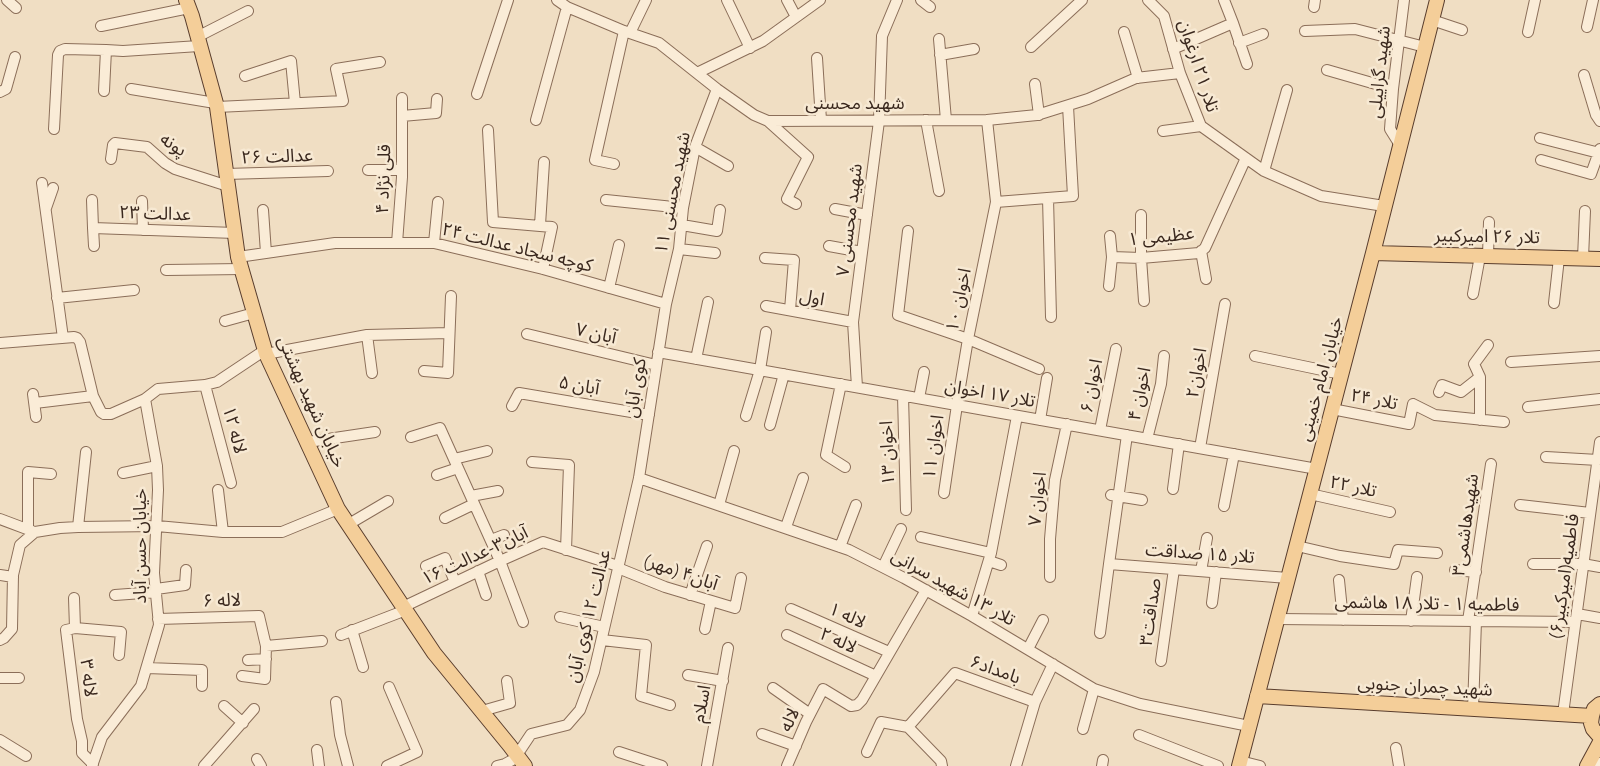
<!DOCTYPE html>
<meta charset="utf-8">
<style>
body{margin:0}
canvas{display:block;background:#f0dec3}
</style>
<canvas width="1600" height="766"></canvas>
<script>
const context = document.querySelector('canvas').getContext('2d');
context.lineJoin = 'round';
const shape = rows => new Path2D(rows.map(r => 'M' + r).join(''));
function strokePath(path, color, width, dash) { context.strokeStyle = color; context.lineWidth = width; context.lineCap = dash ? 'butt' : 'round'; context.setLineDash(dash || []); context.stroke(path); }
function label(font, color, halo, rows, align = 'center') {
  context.font = font + ' "Zilla Slab","Noto Sans Arabic",serif'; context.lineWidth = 5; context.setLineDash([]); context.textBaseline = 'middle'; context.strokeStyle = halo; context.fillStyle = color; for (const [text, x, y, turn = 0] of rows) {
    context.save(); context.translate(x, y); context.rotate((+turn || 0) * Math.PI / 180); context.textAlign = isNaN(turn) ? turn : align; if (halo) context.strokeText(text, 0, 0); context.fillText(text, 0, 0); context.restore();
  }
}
const minor = shape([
 [7,0,16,8],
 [557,0,567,7,624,31,659,43,717,89,754,115,768,121,987,120,1037,115,1088,99,1136,78,1180,73],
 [727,0,750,48],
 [787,0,796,17],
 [921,0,930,7],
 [1148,0,1164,16,1180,73,1201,126,1264,171,1321,196,1384,206],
 [1314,7,1315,0],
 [1432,20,1462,30],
 [1233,23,1247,64],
 [101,26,189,8],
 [1587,27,1593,0],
 [1305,31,1355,29,1425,47],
 [1124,32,1138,78],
 [1528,32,1535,0],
 [630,33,646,0],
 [197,37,248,11],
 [939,39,946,120],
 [1239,43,1263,34],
 [1031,47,1082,0],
 [1173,49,1233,23,1224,0],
 [940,55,974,49],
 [817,58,821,120],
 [1327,70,1393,89],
 [697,73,763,41,820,0],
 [1584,75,1596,115,1600,121],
 [245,76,291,61,295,103],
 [1035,84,1039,115],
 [131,89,215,103],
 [104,91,106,50,123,51,199,46],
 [0,92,6,89,15,57],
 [477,94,508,0],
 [217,107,343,101,336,69,380,62],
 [402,116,436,113,437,99],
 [536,120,567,7],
 [926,120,939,191],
 [768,121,808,157,787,199,796,204],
 [54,129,58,55,60,51,65,49,106,50],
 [488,130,493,222,552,227,543,269],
 [1163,131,1201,126],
 [1540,138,1599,153],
 [1400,145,1390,129,1393,89,1404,0],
 [695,147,728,166],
 [111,159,113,145,115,143,147,147,165,163,175,169,228,186],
 [1541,160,1591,174,1600,149],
 [614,164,595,160,624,31],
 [368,170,402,170],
 [1264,171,1287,90],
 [226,174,328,171],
 [42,183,63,338],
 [1048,198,1051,317],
 [92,200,93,228],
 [606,200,683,208],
 [142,201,143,230],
 [996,202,1073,196,1068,106],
 [46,208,53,188],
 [835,209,867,215],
 [263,210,266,253],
 [1141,215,1141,258,1144,301],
 [540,225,544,162],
 [682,225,717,231,720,210],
 [908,231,898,315,968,339,1039,369],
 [397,243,402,177,402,98],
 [434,243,438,202],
 [94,246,93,228,235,233],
 [829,246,862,252],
 [679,249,715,253],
 [1201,251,1206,279],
 [1488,256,1489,222],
 [238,257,335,243,434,243,543,269,666,304],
 [1112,257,1141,258,1199,253,1205,248,1246,158],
 [765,258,794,260,790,310],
 [1583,258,1585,211],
 [166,270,242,269],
 [1109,286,1112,257,1110,236],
 [609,288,619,245],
 [1473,294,1480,256],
 [57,298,134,290],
 [1554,303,1559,258],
 [766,306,853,322],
 [225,321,254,313],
 [527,334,656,365],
 [367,335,372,373],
 [0,343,74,337,77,338,80,342,93,396,101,412,104,414,111,414,145,399,158,389,205,385,217,382,265,350],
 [658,352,1317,469],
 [266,354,367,335,449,333],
 [1255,356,1341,374],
 [696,359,708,302],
 [1511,362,1600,356],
 [424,371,448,373,451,296],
 [841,384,826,455,845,467],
 [205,385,231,483],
 [857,387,853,322,879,121,882,36,897,0],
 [1439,392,1442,385,1461,392,1480,377],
 [33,394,36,417],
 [903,396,906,510],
 [919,398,924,372],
 [35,403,93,396],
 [512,406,519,393,649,415],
 [1528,407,1600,399],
 [1332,409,1409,424,1413,404,1435,415,1504,422],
 [746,416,760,370,766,332],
 [1040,420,1047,378],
 [1480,420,1480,377,1474,364,1488,345],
 [770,425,784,374],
 [1100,430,1116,349],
 [411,437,440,428,458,468],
 [1147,439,1161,384,1164,356],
 [308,442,375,432],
 [1200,448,1225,304],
 [1546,457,1598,460],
 [454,459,487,451],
 [532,462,569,465,566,550],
 [123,473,157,466],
 [437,475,458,468,500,561,523,622],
 [639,478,849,550,904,578,972,616,1094,689,1140,704,1249,726],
 [1173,489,1179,444],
 [218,490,223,532],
 [944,493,957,405,968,339,996,202,987,120],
 [1310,494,1390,512],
 [1111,495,1142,500],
 [471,496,498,491],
 [719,505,734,451],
 [1520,505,1590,513],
 [1224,506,1234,454],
 [445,518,474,504],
 [0,519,32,531],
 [349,524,388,501],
 [78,527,86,452],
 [786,527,803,478],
 [28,528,28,472,51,474],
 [921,537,991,553],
 [491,540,504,535],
 [1297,546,1340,556,1394,564,1398,550,1437,553],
 [840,547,856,505],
 [989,561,1001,565],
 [1109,564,1288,578],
 [1533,564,1583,564,1600,567],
 [426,566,445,558,455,582],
 [883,567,901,529],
 [618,568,665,587,735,608,741,578],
 [1455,570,1476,572],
 [478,571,486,595],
 [1201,571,1207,538],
 [0,575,13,577],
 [1050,577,1050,539,1055,480,1067,424],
 [1339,580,1343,620],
 [156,589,185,585,186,570],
 [115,595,156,592],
 [690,595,707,546],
 [74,598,75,628,66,630,77,719,82,741,82,753,93,764],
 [1212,603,1216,572],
 [403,607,500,561,543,542,618,566],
 [791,609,889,652],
 [1577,614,1600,618],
 [972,616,991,553,1017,416],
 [560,617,604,627],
 [158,619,259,616,266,646,322,641],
 [1278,619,1575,622],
 [1411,621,1417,577],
 [1468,621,1491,464],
 [75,628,121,632,119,655],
 [705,629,711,601],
 [352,630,363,667],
 [1100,633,1109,564,1127,435],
 [341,635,406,610],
 [787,635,876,676],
 [0,640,4,638,12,629,13,575,20,545,35,532,60,528,78,527,157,526,223,532,282,532,338,509],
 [602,640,646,645,641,696,670,705],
 [1028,649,1043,620],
 [248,660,266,659],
 [1161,661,1174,569],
 [147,668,202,670,202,686],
 [688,675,723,681],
 [242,676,265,679,266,646],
 [0,678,19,678],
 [773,688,810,714],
 [336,702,340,735,348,766],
 [224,706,243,723],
 [1473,709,1476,621],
 [482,711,510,703,507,681],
 [1563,714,1600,442],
 [908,727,955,673,1035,702],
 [1083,729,1094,689],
 [762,734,796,746],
 [1139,735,1218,766],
 [0,740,26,756],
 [1396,748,1399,766],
 [317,750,319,766],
 [619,752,662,766],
 [867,752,881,722,908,727,941,761,942,766],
 [517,755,531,734,567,725,580,710,594,672,639,478,666,304,679,249,683,208,695,147,717,89],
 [257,759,261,766],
 [1240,761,1260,766],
 [1590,761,1600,763],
 [92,766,102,737,141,686,159,625,154,573,158,490,157,466,145,399],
 [204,766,254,709],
 [387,766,417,752,389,687],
 [497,766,505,764,518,757],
 [707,766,728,648],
 [787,766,806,722,823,689,851,706,857,705,862,700,926,590],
 [1016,766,1035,702,1053,664],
 [1102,766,1103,760]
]);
const major = shape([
 [186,0,192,16,217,107,238,257,266,354,338,509,434,653,510,746,525,766],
 [1373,253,1600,259],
 [1257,696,1592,716],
 [1600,704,1594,709,1592,716,1591,723,1593,729,1600,737],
 [1239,766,1373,253,1437,0],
 [1587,766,1600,742]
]);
const streetNames = [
 ["تلار ۲۱ ارغوان",1198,66,72],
 ["شهید گراییلی",1380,72,-84],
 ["شهید محسنی",855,104],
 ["پونه",173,145,33],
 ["عدالت ۲۶",277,157,-2],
 ["قلی نژاد ۴",384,179,-88],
 ["شهید محسنی ۱۱",673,193,-79],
 ["عدالت ۲۳",155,214,2],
 ["شهید محسنی ۷",850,220,-83],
 ["عظیمی ۱",1161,237,-6],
 ["تلار ۲۶ امیرکبیر",1487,237,1],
 ["کوچه سجاد عدالت ۲۴",517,248,14],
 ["اول",812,298,11],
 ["اخوان ۱۰",959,300,-78],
 ["آبان ۷",596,334,13],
 ["اخوان۲",1197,373,-80],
 ["خیابان امام خمینی",1321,379,-75],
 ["آبان ۵",579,386,10],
 ["اخوان ۶",1092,386,-79],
 ["کوی آبان",636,388,-81],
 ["تلار ۱۷ اخوان",990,394,10],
 ["اخوان ۴",1140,394,-78],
 ["تلار ۲۴",1374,400,11],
 ["خیابان شهید بهشتی",311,402,66],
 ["لاله ۱۲",234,430,75],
 ["اخوان ۱۱",934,447,-82],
 ["اخوان ۱۳",888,453,-92],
 ["تلار ۲۲",1353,487,12],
 ["اخوان ۷",1038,499,-84],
 ["شهیدهاشمی۳",1466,525,-82],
 ["خیابان حسن آباد",141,546,-90],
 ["تلار ۱۵ صداقت",1200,554,4],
 ["آبان۳-عدالت ۱۶",475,556,-25],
 ["آبان۴ (مهر)",681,573,19],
 ["فاطمیه(امیرکبیر۶)",1565,576,-82],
 ["تلار ۱۳ شهید سرانی",953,588,29],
 ["لاله ۶",222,601,-2],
 ["فاطمیه ۱ - تلار ۱۸ هاشمی",1427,604,1],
 ["صداقت۳",1151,612,-82],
 ["عدالت ۱۲ کوی آبان",589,616,-76],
 ["لاله ۱",847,616,24],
 ["لاله ۲",838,641,24],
 ["بامداد۶",995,670,20],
 ["لاله ۳",88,678,83],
 ["شهید چمران جنوبی",1425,687,3],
 ["اسلام",702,704,-80],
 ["لاله",790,720,-65]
];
strokePath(minor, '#8b6e59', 12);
strokePath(major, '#593d2d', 16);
strokePath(minor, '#faecd7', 10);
strokePath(major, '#f4ce99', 14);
label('18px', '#3a281e', '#f7e9d3', streetNames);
</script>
